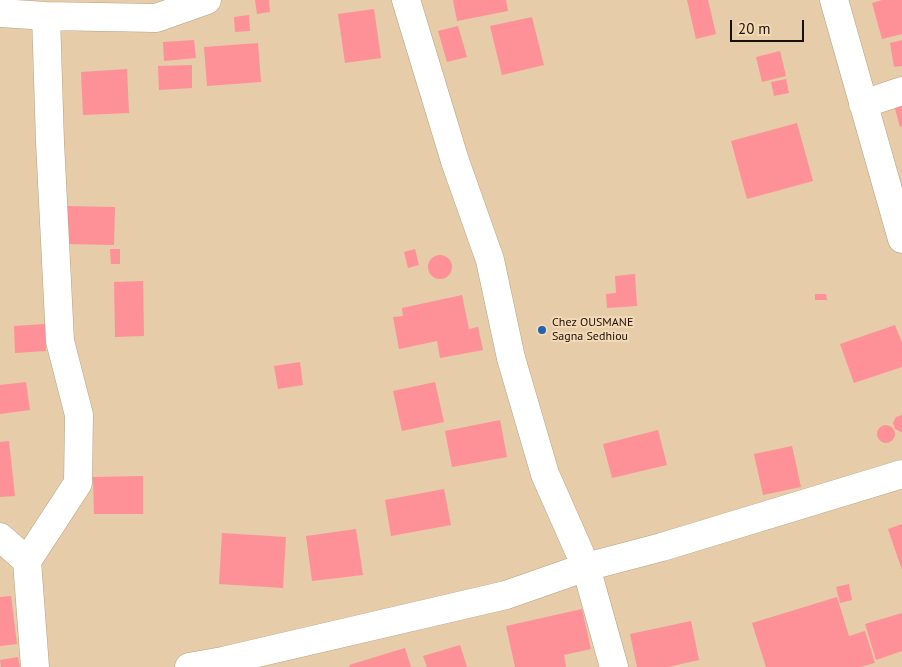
<!DOCTYPE html>
<style>
body{margin:0}
#map{position:relative;width:902px;height:667px;overflow:hidden;background:#e6cca9;font-family:"PT Sans",sans-serif}
canvas{display:block}
.scale{position:absolute;left:730px;top:20px;width:74px;height:22px;box-sizing:border-box;border:2px solid #1a1105;border-top:0;padding-left:6px;font-size:15px;line-height:18px;white-space:nowrap;color:#1a1105;-webkit-text-stroke:4px #f3d9b6;paint-order:stroke}
</style>
<div id="map">
<canvas width="902" height="667"></canvas>
<div class="scale">20 m</div>
</div>
<script>
const context = document.querySelector('canvas').getContext('2d');
context.lineJoin = 'round';
function fill(path, color) { context.fillStyle = color; context.fill(path, 'evenodd'); }
const shape = rows => new Path2D(rows.map(r => 'M' + r).join(''));
function strokePath(path, color, width, dash) { context.strokeStyle = color; context.lineWidth = width; context.lineCap = dash ? 'butt' : 'round'; context.setLineDash(dash || []); context.stroke(path); }
function label(font, color, halo, rows, align = 'center') {
  context.font = font + ' "PT Sans",sans-serif'; context.lineWidth = 4; context.setLineDash([]); context.textBaseline = 'middle'; context.strokeStyle = halo; context.fillStyle = color; for (const [text, x, y, turn = 0] of rows) {
    context.save(); context.translate(x, y); context.rotate((+turn || 0) * Math.PI / 180); context.textAlign = isNaN(turn) ? turn : align; if (halo) context.strokeText(text, 0, 0); context.fillText(text, 0, 0); context.restore();
  }
}
const building = shape([
 [255,0,269,0,270,12,257,14],
 [453,0,506,0,508,11,457,21],
 [687,0,708,0,716,34,696,39],
 [882,0,902,0,902,34,882,39,872,3],
 [374,9,381,58,345,63,338,14],
 [249,15,250,31,235,32,234,17],
 [532,17,544,65,502,75,490,26],
 [458,26,467,57,447,62,438,31],
 [194,40,196,58,164,61,163,42],
 [902,40,902,66,894,67,890,43],
 [258,43,261,82,207,86,204,47],
 [780,51,786,76,762,82,756,57],
 [192,65,192,88,159,90,158,66],
 [127,69,129,113,83,115,81,72],
 [786,79,789,93,774,96,771,82],
 [902,102,902,126,900,127,894,105],
 [797,123,813,181,747,199,731,141],
 [66,206,115,207,114,245,65,244],
 [110,249,120,249,120,264,111,264],
 [415,249,419,265,408,268,404,252],
 '428 267a12 12 0 1 1 24 0a12 12 0 1 1-24 0Z',
 [635,274,637,306,607,308,606,294,616,293,615,276],
 [143,281,144,336,115,337,114,282],
 [815,294,826,294,827,300,815,300],
 [462,295,469,329,478,327,483,350,440,358,437,341,399,349,393,317,403,316,402,308],
 [45,324,46,351,15,353,14,326],
 [895,325,902,343,902,367,854,383,840,344],
 [300,362,303,385,278,389,274,366],
 [26,382,30,410,0,414,0,385],
 [435,382,444,422,402,431,393,391],
 [902,415,902,432,901,432,895,429,893,423,896,417],
 [500,420,507,457,452,467,445,431],
 '877 434a9 9 0 1 1 18 0a9 9 0 1 1-18 0Z',
 [658,430,667,465,612,478,603,444],
 [9,441,15,496,0,497,0,442],
 [792,446,801,487,763,495,754,454],
 [143,476,143,514,94,514,93,477],
 [444,489,451,525,391,536,385,500],
 [902,524,902,570,888,529],
 [356,529,363,575,312,581,306,536],
 [222,533,286,537,283,588,219,584],
 [849,584,852,600,840,603,836,587],
 [11,596,17,644,0,646,0,597],
 [837,597,849,636,865,631,875,663,860,667,766,667,752,623],
 [582,609,591,649,564,655,566,667,515,667,506,626],
 [902,613,902,651,876,660,865,624],
 [691,621,699,660,668,667,637,667,630,634],
 [460,645,467,667,427,667,423,656],
 [405,648,411,667,350,667,349,665],
 [18,657,20,667,1,667,0,660]
]);
const minor = shape([
 [406,0,455,161,490,260,511,358,545,474,586,567,614,667],
 [834,0,902,239],
 [0,13,46,16,156,18,207,0],
 [863,104,902,91],
 [0,537,27,561,35,667],
 [27,561,78,483,79,415,60,341,50,142,46,16],
 [189,667,223,661,506,595,586,567,662,547,902,474]
]);
const markers = [
 [542,330,5,"#2164b5"]
];
const poiNames = [
 ["Chez OUSMANE",552,323],
 ["Sagna Sedhiou",552,337]
];
fill(building, '#fe9098');
strokePath(minor, '#b79f7d', 29);
strokePath(minor, '#fff', 28);
for (const [x, y, r, color] of markers) { const dot = new Path2D(); dot.arc(x, y, r, 0, 2 * Math.PI); context.fillStyle = color; context.fill(dot); strokePath(dot, '#f3d9b6', 2); }
label('12px', '#1a1105', '#f3d9b6', poiNames, 'left');
</script>
